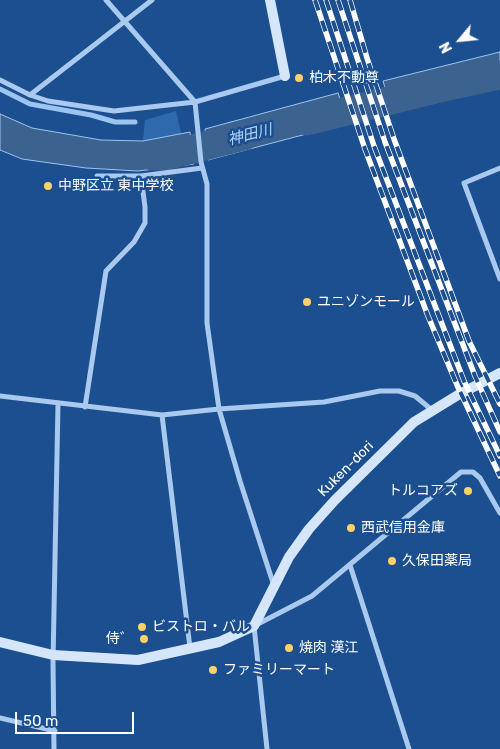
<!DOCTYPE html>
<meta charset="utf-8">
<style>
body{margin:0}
#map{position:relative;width:500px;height:749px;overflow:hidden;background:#1b4f8f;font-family:Rubik,sans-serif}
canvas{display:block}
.north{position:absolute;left:435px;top:15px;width:50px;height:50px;-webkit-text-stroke:4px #1b4f8f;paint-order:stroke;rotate:242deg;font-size:14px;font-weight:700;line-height:20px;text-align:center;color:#fff}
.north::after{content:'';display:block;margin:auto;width:18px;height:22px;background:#fff;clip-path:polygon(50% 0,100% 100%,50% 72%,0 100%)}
.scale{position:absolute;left:15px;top:712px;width:119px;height:22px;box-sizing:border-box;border:2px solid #fff;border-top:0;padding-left:6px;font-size:15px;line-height:18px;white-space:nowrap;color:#fff;-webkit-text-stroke:4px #1b4f8f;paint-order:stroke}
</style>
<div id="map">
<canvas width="500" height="749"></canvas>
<div class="north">N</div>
<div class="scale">50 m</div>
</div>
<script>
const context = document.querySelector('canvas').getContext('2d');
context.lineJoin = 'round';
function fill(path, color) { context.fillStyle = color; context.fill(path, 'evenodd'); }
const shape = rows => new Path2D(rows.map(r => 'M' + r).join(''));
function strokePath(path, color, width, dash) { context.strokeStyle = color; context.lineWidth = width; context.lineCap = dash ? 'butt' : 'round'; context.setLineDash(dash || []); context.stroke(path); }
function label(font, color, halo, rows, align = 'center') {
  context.font = font + ' Rubik,"Noto Sans JP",sans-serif'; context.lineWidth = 5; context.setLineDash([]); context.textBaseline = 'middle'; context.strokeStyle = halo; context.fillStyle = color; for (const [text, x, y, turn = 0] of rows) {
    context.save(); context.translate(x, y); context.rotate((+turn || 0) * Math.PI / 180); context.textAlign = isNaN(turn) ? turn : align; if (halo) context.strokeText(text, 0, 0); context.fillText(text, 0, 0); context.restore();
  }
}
const green = shape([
 [176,111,182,137,143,141,145,120]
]);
const water = shape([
 [500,52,500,85,392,111,383,81,500,52],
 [338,93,348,123,208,160,205,129,338,93],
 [0,114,32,128,101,140,143,141,190,132,194,164,138,171,86,168,22,159,0,150,0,114]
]);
const stream = shape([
 [0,89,30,104,91,115,115,122,135,122]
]);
const river = shape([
 [307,121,448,86,500,75],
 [153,156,165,156,244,136]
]);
const street = shape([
 [106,0,195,102,201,162,207,184,207,323,219,409,240,481,274,586],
 [0,80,30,95,48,101,114,111,195,102,285,76],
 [30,95,152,0],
 [500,168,464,183,500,279],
 [97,176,141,176,202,168],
 [0,396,162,415,219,409,324,402,380,391,399,391,415,396,432,410],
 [85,407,106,271,134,242,145,223,145,207,141,176],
 [162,415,190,648],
 [350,565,409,749],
 [0,718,55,731],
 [54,749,53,662,58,404],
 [267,749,254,626,312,596,461,472,473,472,480,478,500,513]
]);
const secondary = shape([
 [270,0,285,76],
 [0,642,53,655,138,660,219,642,254,626,289,557,309,529,335,500,414,422,458,395,500,373]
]);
const rail = shape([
 [315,0,365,149,428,316,457,385,500,476],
 [326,0,374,146,437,311,464,381,500,456],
 [338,0,385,142,475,376,500,432],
 [350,0,367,58,394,139,469,341,500,404]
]);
const markers = [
 [299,78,5,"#ffd166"],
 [48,186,5,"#ffd166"],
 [307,302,5,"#ffd166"],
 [468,491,5,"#ffd166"],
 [351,528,5,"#ffd166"],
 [392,561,5,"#ffd166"],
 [142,627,5,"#ffd166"],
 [144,639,5,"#ffd166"],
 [289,648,5,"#ffd166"],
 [213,670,5,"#ffd166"]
];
const poiNames = [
 ["柏木不動尊",309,78],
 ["中野区立 東中学校",58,186],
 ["ユニゾンモール",317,302],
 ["トルコアズ",458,491,"right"],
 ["西武信用金庫",361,528],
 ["久保田薬局",402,561],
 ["ビストロ・バル",152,627],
 ["侍゛",134,639,"right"],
 ["焼肉 漢江",299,648],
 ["ファミリーマート",223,670]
];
const streetNames = [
 ["Kuken-dori",346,469,-45]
];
const waterNames = [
 ["神田川",250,135,-14]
];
fill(green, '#2e69ad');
fill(water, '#3c6290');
strokePath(water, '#9cc4f0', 1);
strokePath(stream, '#9cc4f0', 5);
strokePath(river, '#3c6290', 29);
strokePath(street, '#a9c9ee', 5);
strokePath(secondary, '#d6e6fa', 10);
strokePath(rail, '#fff', 5.5);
strokePath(rail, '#1b4f8f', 4, [11]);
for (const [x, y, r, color] of markers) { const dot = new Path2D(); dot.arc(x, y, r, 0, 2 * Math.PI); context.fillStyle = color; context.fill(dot); strokePath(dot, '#1b4f8f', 2); }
label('14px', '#fff', '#1b4f8f', poiNames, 'left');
label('14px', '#fff', '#1b4f8f', streetNames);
label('italic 15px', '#b5d3f5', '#1b4f8f', waterNames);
</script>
